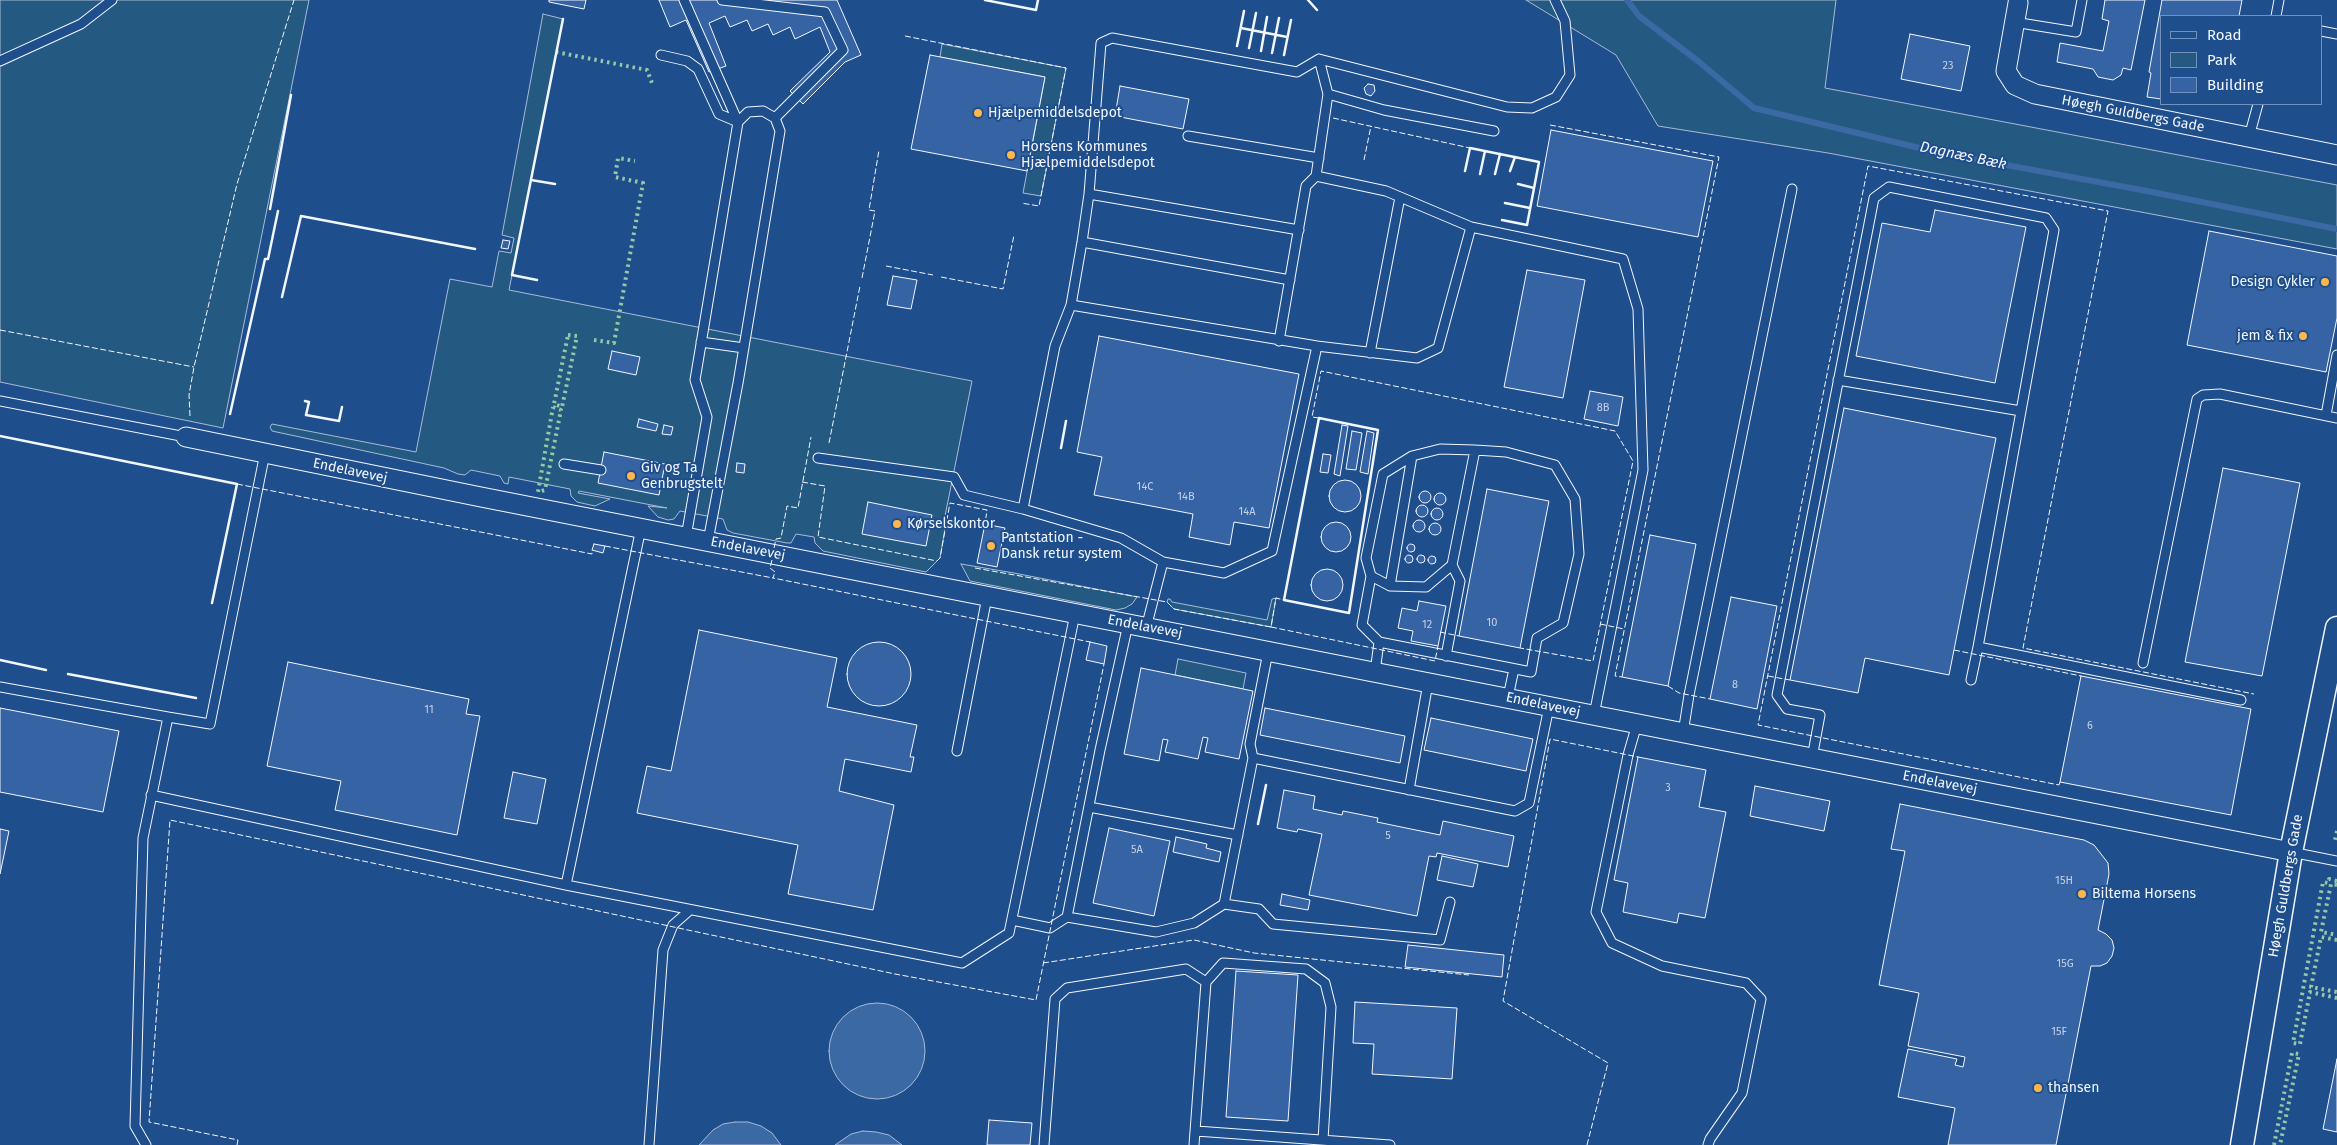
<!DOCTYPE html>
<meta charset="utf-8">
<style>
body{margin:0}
#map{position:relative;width:2337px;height:1145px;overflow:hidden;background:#1f4e8c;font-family:"Fira Sans",sans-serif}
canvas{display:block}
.legend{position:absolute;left:2160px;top:15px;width:162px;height:90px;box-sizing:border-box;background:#1f4e8c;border:1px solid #7391ba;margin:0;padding:6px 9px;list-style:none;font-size:15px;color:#f2f6ff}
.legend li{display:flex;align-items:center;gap:10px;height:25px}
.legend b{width:25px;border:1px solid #7391ba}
</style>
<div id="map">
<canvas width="2337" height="1145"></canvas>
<ul class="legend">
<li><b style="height:6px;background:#1f4e8c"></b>Road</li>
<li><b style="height:14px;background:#245a82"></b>Park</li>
<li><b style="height:14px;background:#3563a3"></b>Building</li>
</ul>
</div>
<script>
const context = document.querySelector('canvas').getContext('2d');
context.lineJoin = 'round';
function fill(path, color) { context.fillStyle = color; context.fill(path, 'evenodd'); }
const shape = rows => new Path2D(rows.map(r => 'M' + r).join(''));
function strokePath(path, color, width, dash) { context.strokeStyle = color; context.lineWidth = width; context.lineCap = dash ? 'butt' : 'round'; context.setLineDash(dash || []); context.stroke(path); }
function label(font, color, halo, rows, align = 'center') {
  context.font = font + ' "Fira Sans",sans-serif'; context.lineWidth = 4; context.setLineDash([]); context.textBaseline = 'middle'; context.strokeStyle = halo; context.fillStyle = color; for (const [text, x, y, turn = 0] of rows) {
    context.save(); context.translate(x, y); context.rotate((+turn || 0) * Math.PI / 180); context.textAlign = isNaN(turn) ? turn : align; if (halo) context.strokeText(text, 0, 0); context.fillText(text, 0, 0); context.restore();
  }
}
const green = shape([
 [0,0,309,0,223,428,0,382,0,0],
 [1526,0,1836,0,1825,88,2337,185,2337,249,1828,153,1658,126,1616,55,1526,0],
 [543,14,563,19,509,290,972,381,945,516,947,517,940,558,926,572,823,551,815,543,814,537,796,534,791,543,787,543,733,533,727,530,723,519,680,511,674,519,668,520,658,517,648,506,667,508,579,491,578,493,610,499,595,506,577,502,571,496,570,489,509,477,508,484,504,483,500,476,471,470,465,475,458,474,444,468,272,431,270,427,272,424,416,452,450,279,492,287,499,251,511,253,514,238,502,235,543,14],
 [942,44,1066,68,1041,196,1023,193,1045,77,940,57,942,44],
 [961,564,1014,573,1137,597,1132,604,1125,608,1116,610,970,581,961,564],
 [1276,598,1271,627,1174,609,1167,602,1168,599,1170,599,1172,602,1267,620,1272,599,1276,598],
 [1178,659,1246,673,1243,689,1175,675,1178,659]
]);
const water = shape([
 '829 1051a48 48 0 1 1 96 0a48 48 0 1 1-96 0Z',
 [735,1122,748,1122,761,1126,772,1133,781,1145,699,1145,713,1130,723,1124,735,1122],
 [863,1131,876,1132,889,1135,902,1145,835,1145,851,1134,863,1131]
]);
const stream = shape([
 [1627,0,1639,16,1698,61,1754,108,1936,152,2147,191,2337,229]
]);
const building = shape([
 [549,0,586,0,584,9,549,2,549,0],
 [659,0,837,0,861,55,845,62,803,104,790,91,830,52,820,27,795,39,790,27,773,35,768,24,752,31,747,20,730,27,725,16,709,23,726,66,709,72,686,20,670,27,659,0],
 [2105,0,2145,0,2131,70,2123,68,2121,75,2113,80,2098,77,2093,69,2057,62,2060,43,2103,51,2109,21,2102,19,2105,0],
 [2162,0,2242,0,2239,16,2161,16,2161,99,2147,97,2151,73,2149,72,2162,0],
 [1910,34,1970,46,1961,91,1901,79,1910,34],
 [930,55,1045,77,1027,171,911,149,930,55],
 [1368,84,1374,85,1375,91,1371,96,1366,94,1364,88,1368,84],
 [1120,86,1189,99,1183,129,1115,116,1120,86],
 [1551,130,1713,161,1698,237,1537,206,1551,130],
 [1935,210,2026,227,1995,383,1856,356,1882,223,1930,232,1935,210],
 [2209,231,2337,256,2337,318,2326,372,2187,345,2209,231],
 [503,240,510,241,508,249,501,248,503,240],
 [1527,270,1585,280,1563,398,1504,387,1527,270],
 [893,276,917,280,911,309,887,305,893,276],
 [1099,336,1299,374,1269,528,1234,522,1230,545,1189,537,1193,514,1094,495,1102,457,1077,452,1099,336],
 [612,351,640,357,636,375,608,369,612,351],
 [1590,391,1623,397,1618,426,1584,419,1590,391],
 [1844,408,1996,438,1949,675,1865,658,1858,693,1790,680,1844,408],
 [639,419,658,424,656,431,637,427,639,419],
 [664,425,673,427,671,435,662,434,664,425],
 [1342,425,1348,426,1340,476,1334,474,1342,425],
 [1352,431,1362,433,1356,470,1346,469,1352,431],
 [1367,431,1374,433,1368,474,1360,472,1367,431],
 [604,452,665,464,659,495,598,483,604,452],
 [1323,454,1331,455,1328,473,1320,472,1323,454],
 [737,463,745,464,744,473,736,472,737,463],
 [2223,468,2300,483,2262,676,2185,662,2223,468],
 '1329 496a16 16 0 1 1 32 0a16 16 0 1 1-32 0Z',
 [1487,489,1549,501,1520,648,1459,636,1487,489],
 '1419 497a6 6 0 1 1 12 0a6 6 0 1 1-12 0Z',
 '1434 499a6 6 0 1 1 12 0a6 6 0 1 1-12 0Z',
 [868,502,932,515,926,546,862,534,868,502],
 '1416 511a6 6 0 1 1 12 0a6 6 0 1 1-12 0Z',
 '1431 514a6 6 0 1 1 12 0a6 6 0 1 1-12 0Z',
 '1413 526a6 6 0 1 1 12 0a6 6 0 1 1-12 0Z',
 '1321 537a15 15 0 1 1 30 0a15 15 0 1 1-30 0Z',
 '1429 529a6 6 0 1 1 12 0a6 6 0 1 1-12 0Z',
 [985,524,1005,528,997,567,977,563,985,524],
 [1650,535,1696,544,1668,686,1622,677,1650,535],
 '1407 548a4 4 0 1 1 8 0a4 4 0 1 1-8 0Z',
 [594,544,605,546,603,553,592,550,594,544],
 '1405 559a4 4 0 1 1 8 0a4 4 0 1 1-8 0Z',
 '1417 559a4 4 0 1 1 8 0a4 4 0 1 1-8 0Z',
 '1428 560a4 4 0 1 1 8 0a4 4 0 1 1-8 0Z',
 '1311 585a16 16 0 1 1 32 0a16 16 0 1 1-32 0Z',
 [1731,597,1777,606,1757,709,1710,699,1731,597],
 [1419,601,1446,606,1438,646,1411,641,1413,631,1398,628,1402,608,1417,611,1419,601],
 [699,630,837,658,827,707,917,725,910,757,914,757,911,772,845,759,839,791,894,805,873,910,788,894,798,845,637,813,647,766,671,771,699,630],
 [1090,642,1107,646,1104,664,1086,660,1090,642],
 '847 674a32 32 0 1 1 64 0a32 32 0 1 1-64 0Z',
 [288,662,469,699,466,714,480,716,457,835,335,810,341,781,267,766,288,662],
 [1141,668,1253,691,1239,759,1205,752,1208,738,1203,737,1198,759,1165,752,1168,740,1163,739,1159,761,1124,754,1141,668],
 [2081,676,2251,709,2231,815,2060,782,2081,676],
 [0,708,119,731,103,812,0,792,0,708],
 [1265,708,1405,736,1400,763,1260,735,1265,708],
 [1431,718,1533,739,1526,771,1424,750,1431,718],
 [1638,757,1706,770,1699,807,1726,812,1705,918,1679,913,1677,923,1623,912,1628,883,1614,880,1638,757],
 [513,772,546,779,537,824,504,818,513,772],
 [1755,786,1830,801,1824,831,1750,816,1755,786],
 [1284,790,1315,796,1313,809,1342,815,1343,811,1378,818,1377,822,1440,835,1443,821,1514,836,1508,867,1437,853,1436,857,1429,856,1417,916,1309,895,1322,834,1298,829,1297,832,1277,828,1284,790],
 [1900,804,2084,840,2094,845,2108,863,2109,874,2098,930,2106,934,2112,940,2114,948,2112,956,2107,963,2100,966,2091,966,2056,1145,1948,1145,1955,1108,1898,1097,1908,1049,1957,1059,1955,1065,1963,1067,1965,1057,1908,1046,1919,993,1879,985,1905,851,1891,849,1900,804],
 [1109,828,1170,841,1154,916,1093,903,1109,828],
 [0,829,9,831,0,874,0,829],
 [1176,837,1207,844,1206,848,1221,852,1219,862,1173,852,1176,837],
 [1442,856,1478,864,1473,887,1437,880,1442,856],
 [1282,894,1310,900,1308,910,1280,905,1282,894],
 [1408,945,1504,955,1502,977,1405,967,1408,945],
 [1236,971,1298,975,1288,1121,1226,1117,1236,971],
 [1355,1002,1457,1008,1452,1079,1372,1074,1374,1044,1353,1043,1355,1002],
 [2337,1059,2337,1132,2323,1129,2337,1059],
 [989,1120,1032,1123,1030,1145,987,1145,989,1120]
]);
const service = shape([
 [684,0,738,122],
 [722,0,825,12,843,50,775,118],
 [2276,16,2279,0],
 [2014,22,2076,32,2082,0],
 [2321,31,2337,34],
 [661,55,687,61,698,69,719,114,738,122],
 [0,61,81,24,112,0],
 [1328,94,1384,110,1494,131],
 [1188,136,1319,158],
 [2249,137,2258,104],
 [1316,176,1328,94,1319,59],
 [1089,194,1299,230],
 [1082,242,1290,280],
 [1071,305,1317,346],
 [1279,341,1306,186,1316,176,1386,191,1471,227],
 [701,342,744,348],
 [1370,353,1400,197],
 [1838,380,2021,411],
 [0,401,186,437],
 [2326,415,2337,355],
 [818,458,954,477,964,495,1023,509,1121,538,1163,562],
 [564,464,601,470],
 [1023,509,1055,346,1071,305,1082,242,1089,194,1101,43,1112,38,1297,72,1319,59,1507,107,1532,108,1556,97,1570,75,1565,21,1555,0],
 [686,537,707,417,695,380,738,122,748,112,763,111,775,118,780,131,738,383,708,541],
 [1371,576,1362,625,1379,642,1375,672],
 [1390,586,1412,456],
 [1128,624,1100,750,1067,917,1156,932,1194,923,1224,904,1259,909,1273,924,1440,940,1450,902],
 [1146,628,1163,562,1224,573,1272,551,1317,346,1417,358,1438,348,1471,227,1623,259,1638,309,1643,470,1594,715],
 [1379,642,1531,672,1537,638,1563,623,1579,554,1575,499,1555,465,1506,452,1475,450,1440,449,1412,456,1383,474,1366,558,1371,576,1390,586,1426,587,1452,565,1475,450],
 [1446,656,1460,581,1452,565],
 [2143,663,2197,399,2203,395,2220,394,2337,418],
 [1971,680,1978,647],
 [0,687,168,717,143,838,135,1126,146,1145],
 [1508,697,1514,669],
 [168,717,210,724,265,453],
 [1637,724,1628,755,1596,912,1612,943,1662,966,1746,983,1761,999,1742,1093,1710,1139,1708,1145],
 [1683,733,1689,695,1792,189],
 [957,751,987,597],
 [1253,758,1250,744,1268,652],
 [1812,758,1820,715,1787,709,1777,695,1874,198,1889,187,2046,218,2054,230,1978,647,2241,700],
 [1409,790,1428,683],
 [151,795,566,885,962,963,1009,933,1075,614],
 [1089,807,1238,835],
 [2291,852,2337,861],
 [566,885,641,528],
 [1224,904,1253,758,1515,811,1529,803,1549,707],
 [1012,920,1050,928,1067,917],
 [1206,982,1223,963,1306,969,1325,983,1331,1007,1323,1140],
 [1196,1131,1390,1145],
 [649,1145,663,950,673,925,690,910],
 [1044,1145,1055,999,1067,988,1186,969,1206,982,1194,1145]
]);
const minor = shape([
 [2018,3,2006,71,2015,85,2035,94,2337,155],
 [186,437,481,497,2291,852]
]);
const tertiary = shape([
 [2242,1145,2291,852,2337,628]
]);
const hedge = shape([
 [556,52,647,70,652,83],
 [568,335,577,336,562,407,554,404,568,335],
 [594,340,614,343,643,183,615,177,618,158,635,161],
 [553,407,561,410,545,490,538,492,553,407],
 [2337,831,2335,840,2337,841],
 [2337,881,2329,879,2328,883,2323,882,2293,1043,2300,1044,2310,992,2337,998],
 [2337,885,2331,884,2321,932,2337,935],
 [2337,940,2321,937,2311,987,2337,992],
 [2274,1145,2292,1053,2299,1054,2280,1145]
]);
const fence = shape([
 [905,36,1066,68,1039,206,1021,203],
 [1333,118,1470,148],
 [1550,125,1719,157,1615,676,1622,677],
 [1364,160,1371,126],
 [886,266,933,275],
 [941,277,1003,289,1014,235],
 [862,278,875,211,869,210,879,150],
 [0,330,194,367],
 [190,416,189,395,194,367,237,184,294,0],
 [1319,418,1312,417,1321,371,1615,431,1633,461,1593,661,1520,648],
 [829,443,860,286],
 [802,482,825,486,818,537,937,561,940,558,950,503,987,510,985,524],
 [237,484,592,554,592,550],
 [605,546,773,578],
 [774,548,776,539,781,538,787,506,798,508,811,437],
 [772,560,770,568,775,572,773,578,1090,642],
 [975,568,1167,602,1174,609,1271,627,1276,598,1284,600],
 [1600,624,1624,629],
 [1271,627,1435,661,1438,646],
 [1440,632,1459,636],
 [1954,650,2081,676],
 [1768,676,1790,680],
 [1668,686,1679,693,1710,699],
 [2060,782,2059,785,1758,725,1868,166,2108,211,2023,648,2254,694],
 [1043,963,1194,940,1254,953,1469,975],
 [237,1145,238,1140,149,1122,170,820,895,974,1036,1000,1104,664],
 [1587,1145,1608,1063,1503,1001,1550,739,1638,757]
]);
const wall = shape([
 [985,0,1036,10,1038,0],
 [1308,0,1317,10],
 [1241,28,1287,37],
 [1237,46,1244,11],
 [1249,48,1256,13],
 [1261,51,1267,17],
 [1272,53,1279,18],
 [1284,55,1291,20],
 [1465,171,1470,148,1539,162,1527,225,1502,220],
 [1510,171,1515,157],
 [1480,174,1485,151],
 [1495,174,1500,154],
 [531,180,555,184],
 [1518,184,1534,188],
 [1505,203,1530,208],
 [270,209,291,95],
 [537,280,512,275,563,19],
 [282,297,301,216,475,249],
 [305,401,309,402,306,415,339,421,342,407],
 [230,414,265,259,268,259,278,211],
 [1319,418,1378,430,1349,613,1284,600,1319,418],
 [0,436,237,484,212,603],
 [1061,448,1066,421],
 [0,660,46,670],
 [68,674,196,698],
 [1258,824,1266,785]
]);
const markers = [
 [978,113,5,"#ffb74d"],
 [1011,155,5,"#ffb74d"],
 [2325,282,5,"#ffb74d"],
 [2303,336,5,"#ffb74d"],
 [631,476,5,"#ffb74d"],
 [897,524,5,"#ffb74d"],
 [991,546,5,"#ffb74d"],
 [2082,894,5,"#ffb74d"],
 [2038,1088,5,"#ffb74d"]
];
const numberNames = [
 ["23",1948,66],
 ["8B",1603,408],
 ["14C",1145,487],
 ["14B",1186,497],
 ["14A",1247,512],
 ["10",1492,623],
 ["12",1427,625],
 ["8",1735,685],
 ["11",429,710],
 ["6",2090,726],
 ["3",1668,788],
 ["5",1388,836],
 ["5A",1137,850],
 ["15H",2064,881],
 ["15G",2065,964],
 ["15F",2059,1032]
];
const poiNames = [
 ["Hjælpemiddelsdepot",988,113],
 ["Horsens Kommunes",1021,147],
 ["Hjælpemiddelsdepot",1021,163],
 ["Design Cykler",2315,282,"right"],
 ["jem & fix",2293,336,"right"],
 ["Giv og Ta",641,468],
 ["Genbrugstelt",641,484],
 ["Kørselskontor",907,524],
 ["Pantstation -",1001,538],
 ["Dansk retur system",1001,554],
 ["Biltema Horsens",2092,894],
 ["thansen",2048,1088]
];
const streetNames = [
 ["Høegh Guldbergs Gade",2133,114,11],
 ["Endelavevej",350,471,12],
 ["Endelavevej",748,549,11],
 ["Endelavevej",1145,627,11],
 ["Endelavevej",1543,705,12],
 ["Endelavevej",1940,783,11],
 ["Høegh Guldbergs Gade",2286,886,-80]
];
const waterNames = [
 ["Dagnæs Bæk",1963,156,12]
];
fill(green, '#245a82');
strokePath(green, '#a8bbd7', 1);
fill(water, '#3b69a3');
strokePath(water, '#a8bbd7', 1);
strokePath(stream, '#3b69a3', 6);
fill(building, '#3563a3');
strokePath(building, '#f2f6ff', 1);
strokePath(service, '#f2f6ff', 11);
strokePath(minor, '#f2f6ff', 21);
strokePath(tertiary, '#f2f6ff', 25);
strokePath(service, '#1f4e8c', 9);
strokePath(minor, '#1f4e8c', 19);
strokePath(tertiary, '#1f4e8c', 22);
strokePath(hedge, '#97c8a6', 4, [2.5, 4]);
strokePath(fence, '#f2f6ff', 1, [6, 2.5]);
strokePath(wall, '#f2f6ff', 2.5);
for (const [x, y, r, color] of markers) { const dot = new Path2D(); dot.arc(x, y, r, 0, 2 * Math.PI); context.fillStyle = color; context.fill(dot); strokePath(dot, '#1f4e8c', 2); }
label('11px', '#c3d1e8', null, numberNames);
label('14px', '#f2f6ff', '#1f4e8c', poiNames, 'left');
label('14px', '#f2f6ff', '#1f4e8c', streetNames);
label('italic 15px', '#f2f6ff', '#1f4e8c', waterNames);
</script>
